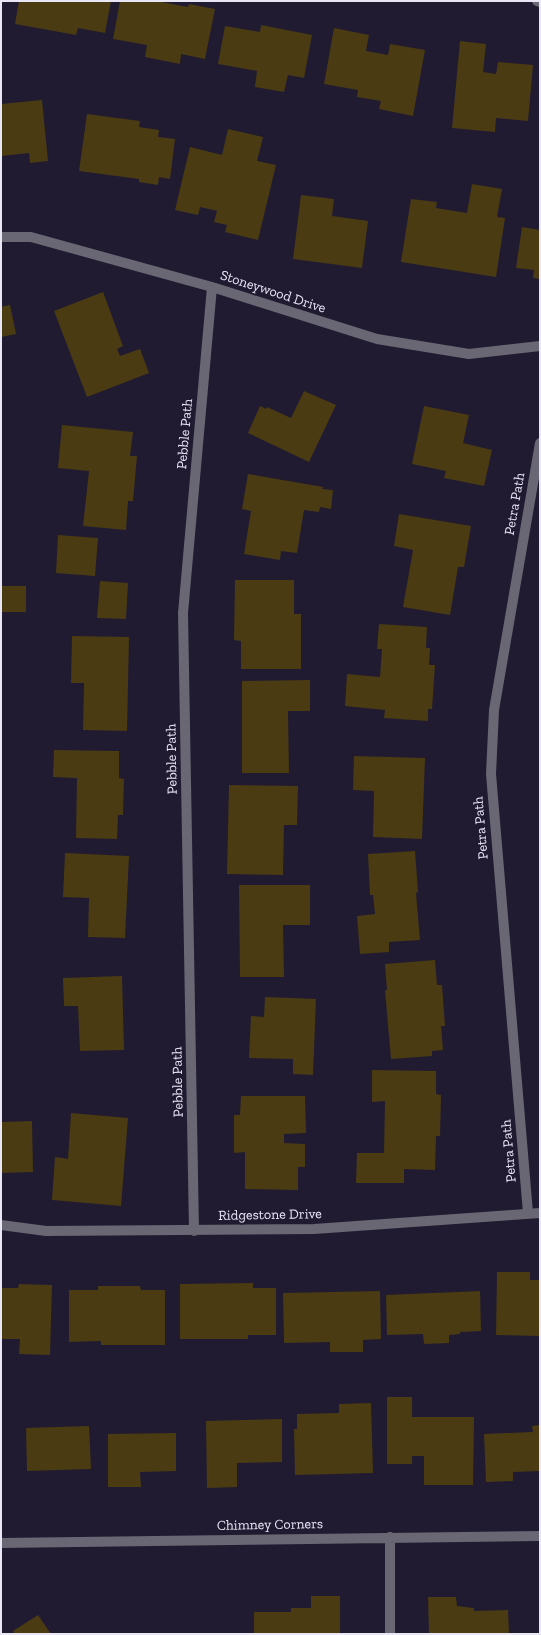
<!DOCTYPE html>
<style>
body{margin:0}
#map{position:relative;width:541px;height:1635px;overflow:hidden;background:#201b31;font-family:"Zilla Slab",serif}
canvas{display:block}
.frame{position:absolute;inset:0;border:2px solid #e9e6f6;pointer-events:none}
</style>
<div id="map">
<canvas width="541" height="1635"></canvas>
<div class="frame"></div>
</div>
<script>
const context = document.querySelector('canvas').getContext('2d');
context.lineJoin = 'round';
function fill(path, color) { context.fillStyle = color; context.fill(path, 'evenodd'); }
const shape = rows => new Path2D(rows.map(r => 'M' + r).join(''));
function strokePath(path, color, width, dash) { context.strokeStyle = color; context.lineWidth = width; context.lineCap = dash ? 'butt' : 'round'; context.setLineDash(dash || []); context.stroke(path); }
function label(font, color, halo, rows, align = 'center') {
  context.font = font + ' "Zilla Slab",serif'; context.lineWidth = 4; context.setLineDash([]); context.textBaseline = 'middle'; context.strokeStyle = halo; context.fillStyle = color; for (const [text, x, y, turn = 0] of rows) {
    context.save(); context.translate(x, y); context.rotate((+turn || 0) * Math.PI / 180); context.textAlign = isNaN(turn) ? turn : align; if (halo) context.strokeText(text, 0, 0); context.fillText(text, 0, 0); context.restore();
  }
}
const building = shape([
 [19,1,111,1,105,33,78,28,76,35,15,24],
 [120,1,156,1,188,7,189,4,215,9,205,59,181,54,180,64,145,57,147,45,113,39],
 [261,25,312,35,304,78,288,75,284,92,255,87,257,71,218,64,225,26,260,32],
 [334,28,369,35,366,51,388,55,390,44,425,50,413,116,379,109,381,101,357,97,358,90,324,84],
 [460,41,486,44,483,72,496,74,498,62,533,65,528,121,496,118,495,132,452,128],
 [42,100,48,161,30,163,29,153,1,156,1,104],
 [87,114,140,121,139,127,159,130,158,137,175,139,170,179,159,177,158,185,139,182,139,179,79,171],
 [228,129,263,137,257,161,276,165,258,240,225,232,227,225,214,222,217,211,200,207,198,215,175,210,190,147,222,155],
 [472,184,502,189,497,217,505,218,496,277,401,262,411,199,437,202,436,208,467,213],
 [301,195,334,199,332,216,368,221,362,268,293,259],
 [522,227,540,230,540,279,533,278,534,270,516,268],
 [103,292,123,346,117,349,120,356,140,349,149,373,87,397,54,311],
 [10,305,16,334,1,337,1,307],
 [304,391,336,405,309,462,248,433,260,406,266,409,267,407,291,418],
 [424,406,469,415,463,443,492,450,484,486,444,478,446,471,412,464],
 [62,425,133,432,130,456,137,456,133,501,128,501,126,530,83,526,89,471,58,468],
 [248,474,323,487,322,489,333,490,331,509,320,507,319,512,304,510,297,553,281,551,280,560,244,554,251,511,242,509],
 [399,514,471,526,464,567,458,567,450,615,403,607,413,550,394,546],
 [58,535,98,538,95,576,56,573],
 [235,580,294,580,294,614,301,614,301,669,241,669,241,641,234,640],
 [100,581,128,583,126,619,97,618],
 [1,586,26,586,26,612,1,612],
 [379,624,427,627,426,648,430,648,429,665,435,665,432,709,428,709,428,721,384,718,385,710,345,706,347,674,380,677,382,649,377,649],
 [72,636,129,637,127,731,83,730,84,683,71,683],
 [310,680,310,711,288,711,289,773,242,773,242,681],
 [54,750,119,751,119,778,124,779,123,815,118,815,117,839,76,838,77,778,53,777],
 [354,756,425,758,422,839,373,837,374,791,353,790],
 [229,785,298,786,297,825,284,825,283,875,227,874],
 [415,851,418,892,416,893,420,940,389,942,389,952,360,954,357,916,375,914,373,895,370,895,368,854],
 [65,853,129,856,125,938,88,937,89,898,63,897],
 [239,885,310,885,310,925,283,925,284,977,240,977],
 [435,960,437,985,442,985,445,1026,441,1026,443,1050,432,1051,432,1056,391,1059,385,990,387,990,385,964],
 [122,976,124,1050,80,1051,78,1006,64,1006,63,978],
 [265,997,316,999,313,1075,293,1074,293,1059,249,1058,251,1016,264,1017],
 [372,1070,436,1071,436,1094,441,1095,440,1136,436,1136,435,1170,404,1169,404,1183,356,1183,357,1153,384,1153,385,1101,372,1102],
 [241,1096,305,1096,306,1133,284,1134,284,1143,305,1144,305,1167,298,1167,298,1190,245,1189,245,1152,234,1153,234,1115,240,1115],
 [71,1113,128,1118,121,1206,52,1200,55,1157,68,1159],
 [32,1121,33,1172,1,1173,1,1122],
 [497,1272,530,1272,530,1280,540,1280,540,1336,496,1335],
 [253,1283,253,1288,276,1288,276,1335,248,1335,248,1339,180,1339,180,1284],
 [19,1284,52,1285,50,1355,19,1354,20,1339,1,1339,1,1288,18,1288],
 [98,1286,140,1286,141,1290,165,1290,165,1345,101,1345,101,1341,69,1342,69,1290,98,1290],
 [380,1291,381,1339,363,1340,363,1352,330,1352,330,1342,284,1343,283,1293],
 [480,1291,481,1331,460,1332,460,1334,449,1335,449,1343,424,1344,423,1334,387,1335,386,1295],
 [387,1397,412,1397,412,1417,474,1417,473,1485,424,1485,424,1456,412,1456,412,1464,387,1464],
 [371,1403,373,1473,295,1475,294,1429,297,1429,297,1414,339,1413,339,1404],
 [282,1419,282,1462,237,1463,237,1487,207,1488,206,1421],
 [540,1425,540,1471,513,1472,513,1481,486,1482,484,1434,533,1432,532,1426],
 [89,1426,91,1469,27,1471,26,1428],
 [176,1433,176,1471,140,1472,141,1487,108,1487,108,1434],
 [311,1596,340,1596,340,1634,254,1634,254,1612,291,1612,291,1608,311,1608],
 [428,1597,456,1597,457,1606,474,1608,474,1611,508,1610,509,1634,429,1634],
 [38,1615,51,1634,15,1634,13,1631]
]);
const street = shape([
 [537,1,540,2],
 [1,237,31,237,212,287,377,339,469,354,540,346],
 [528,1213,491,774,494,710,540,443],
 [1,1225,46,1231,314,1229,540,1213],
 [194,1231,183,613,212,287],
 [1,1543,540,1536],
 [390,1634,390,1537]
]);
const streetNames = [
 ["Stoneywood Drive",273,292,18],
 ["Pebble Path",185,434,-85],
 ["Petra Path",515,504,-80],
 ["Pebble Path",172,759,-91],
 ["Petra Path",481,828,-95],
 ["Pebble Path",178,1082,-91],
 ["Petra Path",509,1151,-95],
 ["Ridgestone Drive",270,1215,-1],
 ["Chimney Corners",270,1525,-1]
];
fill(building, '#4a3b13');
strokePath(street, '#696773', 10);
label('14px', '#e9e6f6', '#201b31', streetNames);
</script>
